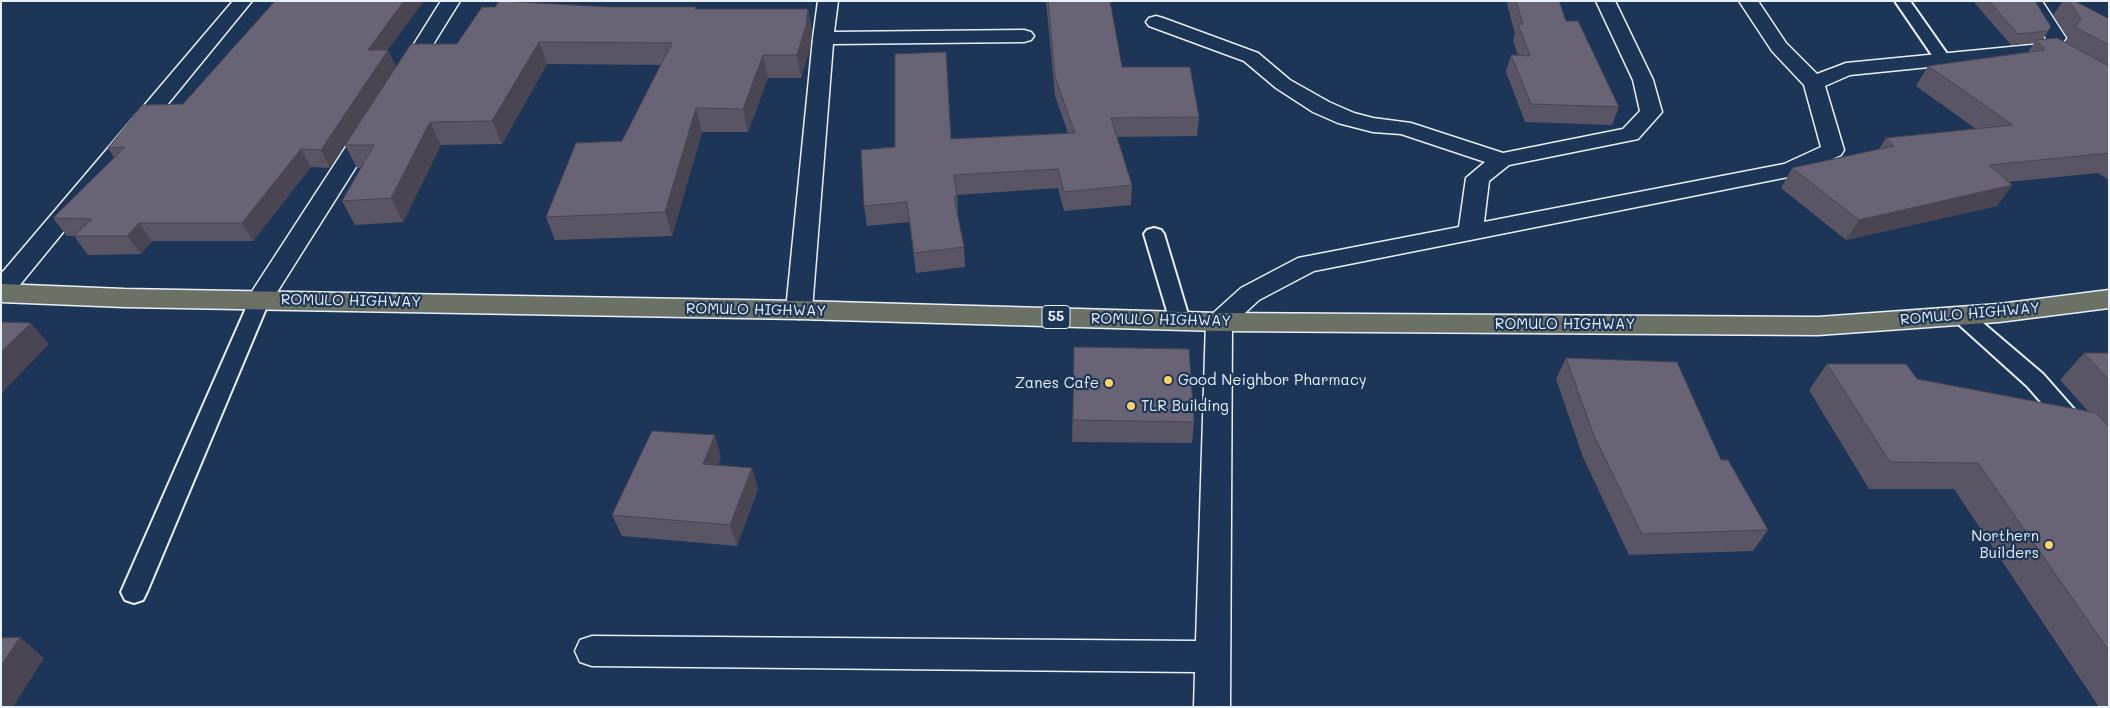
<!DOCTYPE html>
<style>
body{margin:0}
#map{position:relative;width:2110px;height:708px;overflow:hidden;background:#1d3557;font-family:Mali,sans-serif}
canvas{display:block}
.frame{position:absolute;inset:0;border:2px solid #e8f1f8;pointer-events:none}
</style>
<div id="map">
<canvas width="2110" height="708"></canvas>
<div class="frame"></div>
</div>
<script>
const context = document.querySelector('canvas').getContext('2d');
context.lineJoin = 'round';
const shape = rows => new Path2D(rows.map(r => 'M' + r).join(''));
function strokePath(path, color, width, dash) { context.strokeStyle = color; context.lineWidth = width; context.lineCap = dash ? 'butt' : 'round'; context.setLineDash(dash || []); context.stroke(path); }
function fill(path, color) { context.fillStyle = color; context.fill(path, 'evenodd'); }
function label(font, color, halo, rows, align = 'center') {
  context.font = font + ' Mali,sans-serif'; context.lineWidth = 4.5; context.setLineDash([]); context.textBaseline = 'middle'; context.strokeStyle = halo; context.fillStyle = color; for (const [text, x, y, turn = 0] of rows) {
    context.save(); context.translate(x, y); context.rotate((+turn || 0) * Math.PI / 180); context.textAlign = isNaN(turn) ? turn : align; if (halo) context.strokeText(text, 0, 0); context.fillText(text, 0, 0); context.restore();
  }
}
const lane = shape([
 [1895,1,1910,1,1950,58,1948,61,1936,61,1895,1],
 [1154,228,1161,230,1164,234,1190,321,1187,326,1180,328,1173,326,1170,321,1144,234,1147,230,1154,228],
 [260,292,267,294,270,299,147,592,143,600,134,603,125,600,121,592,250,299,253,294,260,292],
 [1962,309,1969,311,2043,374,2109,449,2109,474,2101,471,2027,386,1955,321,1952,316,1955,311,1962,309]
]);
const street = shape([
 [233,1,252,1,10,297,1,300,1,274,233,1],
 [441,1,460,1,411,80,404,82,397,80,394,76,441,1],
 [818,1,838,1,834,32,1024,30,1031,32,1034,36,1031,40,1024,42,833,44,812,310,808,316,799,319,790,316,786,310,813,38,818,1],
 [1596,1,1615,1,1653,80,1662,112,1638,139,1509,165,1489,181,1484,222,1784,164,1821,147,1804,85,1772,51,1739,1,1758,1,1786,43,1817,74,1846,63,2041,44,2046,38,2023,1,2042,1,2066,38,2054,53,2047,55,1850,75,1825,86,1844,150,1841,155,1798,175,1314,271,1259,300,1232,325,1230,707,1194,707,1195,672,592,666,580,662,575,651,580,640,592,636,1196,641,1206,322,1210,316,1241,288,1298,258,1459,227,1466,178,1485,162,1401,134,1373,132,1338,123,1313,112,1276,88,1244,61,1149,26,1146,22,1149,18,1156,16,1163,18,1258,53,1290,80,1329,102,1354,113,1373,118,1411,123,1503,153,1623,129,1640,111,1633,80,1596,1],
 [372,117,380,119,383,124,269,305,260,308,251,305,247,299,251,293,364,119,372,117]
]);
const highway = shape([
 [1,284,124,289,799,301,1219,313,1818,317,1999,304,2109,290,2109,308,1999,322,1818,335,1219,331,799,319,124,307,1,302,1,284]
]);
const wall = shape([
 [1046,1,1110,1,1122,67,1199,117,1197,136,1117,137,1132,185,1131,205,1064,211,1058,188,957,195,958,217,964,247,965,267,916,273,909,222,867,226,864,206,895,147,947,71,951,139,1068,133,1055,96],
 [1508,1,1559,1,1566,21,1619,107,1612,125,1525,122,1506,72,1511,55,1518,55,1513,41,1515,34,1507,4],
 [1973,1,2035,1,2051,27,2043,39,2065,42,2068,38,2053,15,2063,1,2075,1,2109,19,2109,180,2098,173,2008,182,2012,185,1997,206,1846,240,1781,188,1792,168,1879,149,1886,138,1976,129,1916,86,1928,66,2028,52,2034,43,2011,45],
 [610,7,696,9,808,9,812,31,810,49,801,78,768,78,748,132,702,132,672,236,555,240,546,217,622,141,661,65,547,64,502,144,441,145,403,222,355,225,342,201,361,168,357,168,345,145,330,168,311,167,253,241,152,241,141,254,88,255,74,236,67,236,53,218,114,158,108,148,183,104,388,50,396,67,457,44],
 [1074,347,1194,422,1192,443,1072,442],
 [2084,353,2109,353,2109,707,2099,707,1954,489,1869,489,1809,390,1827,364,1917,379,2088,411,2060,380],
 [1566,358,1721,460,1768,530,1753,551,1629,555,1583,457,1556,379],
 [721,457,718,465,752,468,758,489,737,546,622,536,612,515]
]);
const shadedWall = shape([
 [404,1,424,1,388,50,396,67,330,168,321,150,368,50],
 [808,9,812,31,810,49,801,78,797,55],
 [539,42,547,64,502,144,492,121],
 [763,55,768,78,748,132,743,109],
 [696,108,702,132,672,236,665,212],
 [430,122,441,145,403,222,391,198],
 [301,149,311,167,253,241,242,223],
 [2012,185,1997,206,1846,240,1859,220],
 [139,223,152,241,141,254,127,236],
 [31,323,49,344,1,394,1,352],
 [715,435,721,457,710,485,703,464],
 [752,468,758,489,737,546,730,525],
 [20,637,44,658,13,707,1,707,1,666]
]);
const building = shape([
 [275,1,404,1,368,50,388,50,321,150,301,149,242,223,139,223,127,236,74,236,92,219,53,218,125,147,108,148,143,105,183,104,275,1],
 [499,1,610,7,696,7,695,9,808,9,806,26,797,55,763,55,743,109,696,108,665,212,546,217,576,143,622,141,672,43,539,42,492,121,430,122,391,198,342,201,374,145,345,145,411,44,457,44,482,7,495,7,499,1],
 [1048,1,1110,1,1122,67,1190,67,1199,117,1111,118,1132,185,1064,192,1058,169,954,175,957,197,954,197,964,247,914,253,907,202,864,206,861,150,895,147,895,54,946,52,951,139,1075,133,1055,77,1048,1],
 [1516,1,1559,1,1566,21,1578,21,1619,107,1531,104,1511,55,1530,56,1518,24,1523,24,1516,1],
 [1989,1,2035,1,2051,27,2047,31,2018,34,1989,1],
 [2069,1,2075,1,2109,19,2109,45,2075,27,2081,19,2069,1],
 [2057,38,2109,66,2109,153,1989,165,2012,185,1859,220,1792,168,1894,146,1886,138,2013,125,1928,66,2045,50,2036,40,2057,38],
 [1,322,31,323,1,352,1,322],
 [1074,347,1189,349,1194,422,1073,420,1074,347],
 [2084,353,2109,353,2109,380,2084,353],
 [1566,358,1677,362,1721,460,1728,460,1768,530,1642,534,1594,436,1566,358],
 [1827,364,1906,364,1917,379,2096,413,2109,427,2109,651,1978,463,1890,462,1827,364],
 [652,431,715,435,703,464,752,468,730,525,612,515,652,431],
 [20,637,1,666,1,638,20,637]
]);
const markers = [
 [1168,380,5,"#ffd166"],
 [1109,383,5,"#ffd166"],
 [1131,406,5,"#ffd166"],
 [2049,545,5,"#ffd166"]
];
const shields = [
 [1056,317,28]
];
const shieldNames = [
 ["55",1056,317]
];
const streetNames = [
 ["ROMULO HIGHWAY",351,301,1],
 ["ROMULO HIGHWAY",756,310,1],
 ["ROMULO HIGHWAY",1970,314,-5],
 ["ROMULO HIGHWAY",1161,320,1],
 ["ROMULO HIGHWAY",1565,324]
];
const poiNames = [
 ["Good Neighbor Pharmacy",1178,380],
 ["Zanes Cafe",1099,383,"right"],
 ["TLR Building",1141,406],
 ["Northern",2039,536,"right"],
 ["Builders",2039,553,"right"]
];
strokePath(lane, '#e8f1f8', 4);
strokePath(street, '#e8f1f8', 3);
strokePath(highway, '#e8f1f8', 3);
fill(lane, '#1d3557');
fill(street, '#1d3557');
fill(highway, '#6b7165');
fill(wall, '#595565');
fill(shadedWall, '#494552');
fill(building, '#686375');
strokePath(building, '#494552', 1);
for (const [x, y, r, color] of markers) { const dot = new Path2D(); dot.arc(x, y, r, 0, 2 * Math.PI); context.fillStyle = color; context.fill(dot); strokePath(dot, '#1d3557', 2); }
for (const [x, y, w] of shields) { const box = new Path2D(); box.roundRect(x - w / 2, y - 11.5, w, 23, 4); context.fillStyle = '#1d3557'; context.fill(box); strokePath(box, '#e8f1f8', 1); }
label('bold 14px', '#e8f1f8', null, shieldNames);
label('15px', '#e8f1f8', '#1d3557', streetNames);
label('15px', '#e8f1f8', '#1d3557', poiNames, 'left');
</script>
